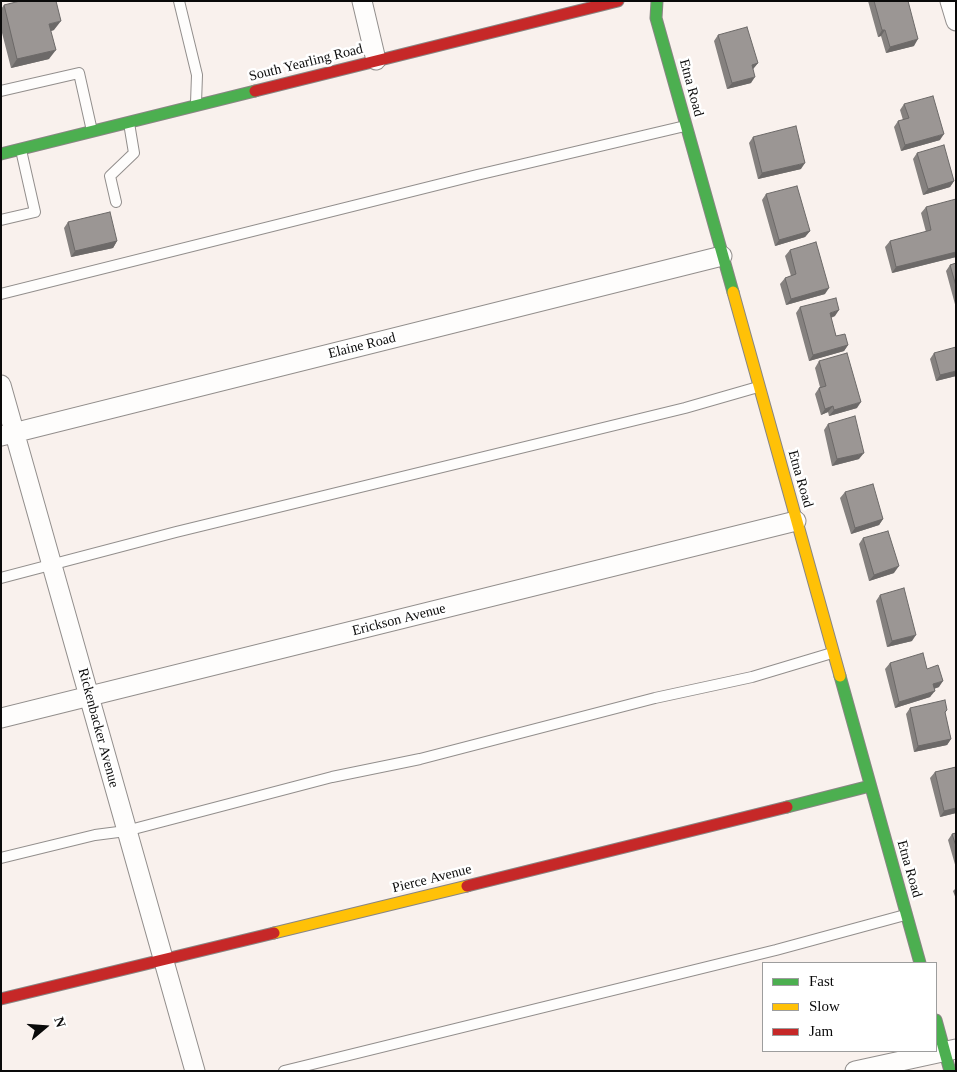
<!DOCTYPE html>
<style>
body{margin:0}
#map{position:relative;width:957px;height:1072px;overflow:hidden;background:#f9f1ed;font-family:Georgia,serif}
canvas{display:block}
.frame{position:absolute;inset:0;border:2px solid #0a0a0a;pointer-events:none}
.legend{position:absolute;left:762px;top:962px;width:175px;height:90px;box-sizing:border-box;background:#fff;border:1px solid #9d9d9d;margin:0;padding:6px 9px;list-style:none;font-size:15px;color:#0a0a0a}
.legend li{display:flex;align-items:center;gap:10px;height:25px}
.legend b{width:25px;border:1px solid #9d9d9d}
.north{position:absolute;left:20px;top:1002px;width:50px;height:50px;-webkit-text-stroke:4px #fff;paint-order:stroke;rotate:72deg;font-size:14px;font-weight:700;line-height:20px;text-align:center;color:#0a0a0a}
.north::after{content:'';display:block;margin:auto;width:18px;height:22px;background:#0a0a0a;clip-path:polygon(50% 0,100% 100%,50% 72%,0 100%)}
</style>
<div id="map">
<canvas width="957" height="1072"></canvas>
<div class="frame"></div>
<ul class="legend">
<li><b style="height:6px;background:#4caf50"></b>Fast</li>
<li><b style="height:6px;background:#ffc107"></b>Slow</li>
<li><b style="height:6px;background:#c62828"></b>Jam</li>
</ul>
<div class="north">N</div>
</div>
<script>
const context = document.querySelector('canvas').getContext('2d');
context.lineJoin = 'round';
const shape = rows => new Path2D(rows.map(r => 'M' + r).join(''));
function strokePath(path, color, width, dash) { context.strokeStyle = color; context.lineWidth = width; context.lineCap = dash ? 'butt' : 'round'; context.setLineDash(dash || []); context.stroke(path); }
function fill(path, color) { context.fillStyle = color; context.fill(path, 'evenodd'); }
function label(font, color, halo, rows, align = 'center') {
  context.font = font + ' Georgia,serif'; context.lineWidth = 5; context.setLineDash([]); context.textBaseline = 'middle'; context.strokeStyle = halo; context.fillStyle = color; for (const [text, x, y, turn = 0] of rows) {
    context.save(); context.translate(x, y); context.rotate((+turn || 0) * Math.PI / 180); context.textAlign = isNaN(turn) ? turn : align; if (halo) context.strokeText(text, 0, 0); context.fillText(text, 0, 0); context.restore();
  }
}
const lane = shape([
 [179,1,197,75,196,103],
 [1,91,79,73,92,131],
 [116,202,110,176,134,153,129,123],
 [1,220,35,212,21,150],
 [1,294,477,175,685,126],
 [1,578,176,532,685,408,758,387],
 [1,858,95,835,126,831,332,777,420,759,655,698,752,677,832,653],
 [284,1071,776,950,905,915]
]);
const street = shape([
 [362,1,376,60],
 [950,1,956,21],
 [1,385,195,1071],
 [1,436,722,256],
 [1,718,796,521],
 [855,1071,956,1049]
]);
const fast = shape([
 [657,1,656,18,733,292],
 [1,154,255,91],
 [840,676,920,963],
 [787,807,870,786],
 [936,1020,950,1071]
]);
const slow = shape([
 [733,292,840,676],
 [274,933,467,886]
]);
const jam = shape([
 [255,91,618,1],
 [467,886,787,807],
 [1,999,274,933]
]);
const wall = shape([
 [868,1,908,1,914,46,886,53,881,36,878,37],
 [4,5,54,30,51,31,49,59,11,68,1,29,1,9],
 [718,35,758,63,753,69,751,83,727,89,714,41],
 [904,104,940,140,901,151,894,127,898,121,903,120,900,110],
 [753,137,801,169,758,179,749,143],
 [917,153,954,181,950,187,923,195,913,159],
 [766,194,810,231,805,237,775,246,762,200],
 [926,207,956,257,892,273,885,247,890,241,926,232,921,213],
 [68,222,117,241,113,248,71,257,64,228],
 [790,250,825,294,786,305,780,284,785,278,791,276,785,256],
 [956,263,956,308,946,271,950,265],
 [800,307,835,316,831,318,836,336,848,345,844,351,809,361,796,313],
 [934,353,956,376,936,381,930,359],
 [819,361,857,408,829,416,828,412,821,415,815,394,819,388,820,387,815,368],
 [828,424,859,459,832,466,824,430],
 [845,492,883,519,879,525,851,534,840,498],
 [863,538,894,573,869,581,859,544],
 [880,595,912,641,887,647,876,601],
 [890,663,927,669,939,687,934,689,930,697,895,708,885,669],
 [910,708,947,710,945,713,951,739,947,745,914,752,906,714],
 [956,767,956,813,940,817,930,778,935,772],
 [956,833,956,868,948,840,952,834],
 [956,888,956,899,953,891]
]);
const shadedWall = shape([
 [61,21,54,30,43,33,49,24],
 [882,30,885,30,881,36,878,37],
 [918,39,914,46,886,53,890,47],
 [56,50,49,59,11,68,17,59],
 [758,63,753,69,752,65],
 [755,77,751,83,727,89,732,83],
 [944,134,940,140,901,151,905,145],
 [805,163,801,169,758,179,762,173],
 [954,181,950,187,923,195,928,189],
 [810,231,805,237,775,246,779,240],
 [117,241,113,248,71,257,75,251],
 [956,252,956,257,892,273,896,267],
 [829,288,825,294,786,305,791,299],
 [839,310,835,316,825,319,830,313],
 [848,345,844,351,809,361,813,355],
 [956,371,956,376,936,381,940,375],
 [861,402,857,408,829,416,834,410],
 [833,406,828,412,821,415,825,409],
 [864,453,859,459,832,466,837,459],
 [883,519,879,525,851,534,855,528],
 [899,566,894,573,869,581,874,575],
 [916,635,912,641,887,647,892,641],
 [943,681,939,687,929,690,933,684],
 [935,691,930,697,895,708,899,702],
 [951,739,947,745,914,752,918,746],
 [956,808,956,813,940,817,944,811]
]);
const building = shape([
 [20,1,56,1,61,21,49,24,56,50,17,59,4,5,20,1],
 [874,1,908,1,918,39,890,47,885,30,882,30,874,1],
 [747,27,758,63,752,65,755,77,732,83,718,35,747,27],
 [933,96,944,134,905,145,898,121,909,118,904,104,933,96],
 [796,126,805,163,762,173,753,137,796,126],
 [944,145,954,181,928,189,917,153,944,145],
 [797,186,810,231,779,240,766,194,797,186],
 [956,199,956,252,896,267,890,241,931,230,926,207,956,199],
 [110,212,117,241,75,251,68,222,110,212],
 [816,242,829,288,791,299,785,278,796,274,790,250,816,242],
 [956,263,956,286,950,265,956,263],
 [836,298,839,310,830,313,836,336,845,334,848,345,813,355,800,307,836,298],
 [956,347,956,371,940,375,934,353,956,347],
 [847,353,861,402,834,410,833,406,825,409,819,388,826,386,819,361,847,353],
 [855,416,864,453,837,459,828,424,855,416],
 [873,484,883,519,855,528,845,492,873,484],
 [888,531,899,566,874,575,863,538,888,531],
 [904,588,916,635,892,641,880,595,904,588],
 [923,653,927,669,938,665,943,681,933,684,935,691,899,702,890,663,923,653],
 [945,700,947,710,945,712,951,739,918,746,910,708,945,700],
 [956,767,956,808,944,811,935,772,956,767],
 [956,833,956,846,952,834,956,833]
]);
const streetNames = [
 ["South Yearling Road",306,63,-14],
 ["Etna Road",691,88,75],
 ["Elaine Road",362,346,-14],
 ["Etna Road",800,479,74],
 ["Erickson Avenue",399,620,-14],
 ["Rickenbacker Avenue",98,728,75],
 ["Etna Road",909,869,74],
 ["Pierce Avenue",432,879,-14]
];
strokePath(lane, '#928e8c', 12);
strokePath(street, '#928e8c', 21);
strokePath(fast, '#888583', 13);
strokePath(slow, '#888583', 13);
strokePath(jam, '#888583', 13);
strokePath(lane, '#fefdfc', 10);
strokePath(street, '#fefdfc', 19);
strokePath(fast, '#4caf50', 11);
strokePath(slow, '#ffc107', 11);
strokePath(jam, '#c62828', 11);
fill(wall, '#85817f');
fill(shadedWall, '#6c6968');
fill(building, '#9b9694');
strokePath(building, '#6c6968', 1);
label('14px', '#0a0a0a', '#fff', streetNames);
</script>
